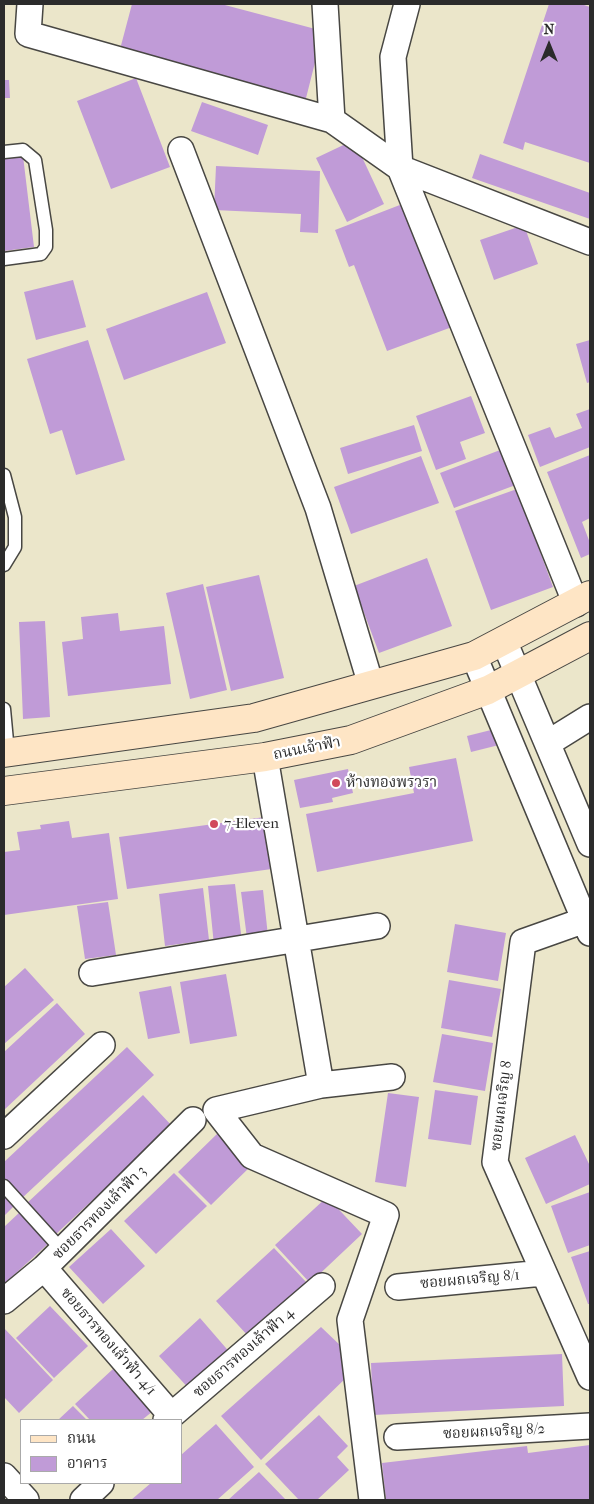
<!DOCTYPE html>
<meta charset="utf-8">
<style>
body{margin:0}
#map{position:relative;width:594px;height:1504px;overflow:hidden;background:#ebe6ca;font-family:"IM FELL French Canon","Noto Serif Thai",serif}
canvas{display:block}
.frame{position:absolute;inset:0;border:5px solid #2b2b2b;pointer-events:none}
.legend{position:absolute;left:20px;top:1419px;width:162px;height:65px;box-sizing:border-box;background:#fff;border:1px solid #aaa;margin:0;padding:6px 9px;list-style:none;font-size:15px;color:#2b2b2b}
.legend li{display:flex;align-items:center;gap:10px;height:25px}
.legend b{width:25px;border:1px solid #aaa}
.north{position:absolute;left:524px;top:20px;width:50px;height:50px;-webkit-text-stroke:4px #fff;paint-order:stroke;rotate:0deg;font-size:14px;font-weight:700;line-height:20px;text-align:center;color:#2b2b2b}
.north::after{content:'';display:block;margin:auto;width:18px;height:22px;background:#2b2b2b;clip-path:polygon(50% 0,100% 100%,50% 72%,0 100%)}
</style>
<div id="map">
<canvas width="594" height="1504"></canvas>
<div class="frame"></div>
<ul class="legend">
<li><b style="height:6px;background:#fee5c5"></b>ถนน</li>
<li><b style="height:14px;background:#c09bd7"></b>อาคาร</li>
</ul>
<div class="north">N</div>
</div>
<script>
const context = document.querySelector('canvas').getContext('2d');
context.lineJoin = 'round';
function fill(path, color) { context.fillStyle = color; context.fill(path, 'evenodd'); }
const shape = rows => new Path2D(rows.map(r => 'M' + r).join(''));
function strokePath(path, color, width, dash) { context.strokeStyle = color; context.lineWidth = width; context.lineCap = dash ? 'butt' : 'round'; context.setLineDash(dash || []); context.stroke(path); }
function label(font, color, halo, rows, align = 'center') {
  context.font = font + ' "IM FELL French Canon","Noto Serif Thai",serif'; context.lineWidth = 4.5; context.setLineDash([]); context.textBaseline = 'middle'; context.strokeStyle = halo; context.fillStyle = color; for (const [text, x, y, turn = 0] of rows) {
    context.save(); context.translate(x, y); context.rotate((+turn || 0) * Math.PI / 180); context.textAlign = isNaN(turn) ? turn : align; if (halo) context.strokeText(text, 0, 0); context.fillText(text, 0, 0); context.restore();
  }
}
const building = shape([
 [132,4,221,4,323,31,305,102,119,53],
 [549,4,581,4,590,7,590,163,525,142,523,150,503,143],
 [136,78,170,167,111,189,77,101],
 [4,80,9,80,10,98,4,98],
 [202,102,268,125,258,155,191,131],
 [354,140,384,204,347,222,316,158],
 [480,154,590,193,590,219,472,178],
 [23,156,34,247,4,251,4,158],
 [216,166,320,171,318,233,300,232,301,214,214,210],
 [405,203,452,327,387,351,354,265,349,267,335,230],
 [524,225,538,264,494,280,480,240],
 [73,280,86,327,36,340,24,292],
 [207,292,226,343,124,380,106,329],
 [88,340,125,460,76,475,62,430,50,434,27,359],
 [590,340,590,382,587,383,576,344],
 [471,396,485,433,460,442,466,459,436,470,416,416],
 [590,409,590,447,540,467,528,435,550,427,555,438,582,428,576,414],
 [414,425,422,451,348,474,340,448],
 [508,447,521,483,454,508,440,473],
 [590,455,590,518,582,522,590,543,590,554,581,558,547,472],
 [421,456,439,503,351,534,334,487],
 [517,489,553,587,491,610,455,511],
 [427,558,452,626,379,653,354,586],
 [259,575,284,678,231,691,206,587],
 [203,584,227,690,190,699,166,593],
 [118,613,120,631,164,626,171,684,68,696,62,642,83,639,81,617],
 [45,621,50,717,23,719,19,622],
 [499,728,503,744,471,752,467,736],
 [456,758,473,841,317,872,306,814,414,793,409,767],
 [348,769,353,793,332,798,333,802,300,808,294,780],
 [272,816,279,868,127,889,119,837],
 [69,821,72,838,109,833,118,899,4,915,4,852,20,850,17,832,41,829,40,825],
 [235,884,242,942,214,945,208,886],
 [203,888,209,940,165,946,159,894],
 [263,890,268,936,247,938,241,892],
 [108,902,116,955,85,959,77,906],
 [455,924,506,933,498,981,447,972],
 [25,968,54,1000,4,1044,4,987],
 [226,974,237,1036,190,1044,180,982],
 [449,980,501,989,492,1037,441,1028],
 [171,986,180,1033,148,1039,139,992],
 [57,1003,85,1034,4,1110,4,1052],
 [442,1034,493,1043,485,1091,433,1082],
 [127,1047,154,1075,21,1199,4,1180,4,1162],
 [435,1090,478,1096,471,1145,428,1139],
 [388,1093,419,1097,406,1187,375,1182],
 [143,1095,172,1126,55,1235,26,1204],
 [218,1133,251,1166,211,1205,178,1172],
 [575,1135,590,1166,590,1184,546,1204,525,1158],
 [174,1173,207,1206,156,1254,124,1221],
 [590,1192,590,1245,568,1253,551,1206],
 [4,1193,15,1205,4,1216],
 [327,1197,362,1234,310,1283,275,1245],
 [21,1211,50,1242,4,1284,4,1227],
 [111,1229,145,1266,103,1304,69,1267],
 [274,1248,307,1283,249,1337,216,1301],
 [590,1251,590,1304,588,1304,571,1257],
 [50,1306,88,1346,54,1378,16,1338],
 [200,1318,232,1355,192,1392,159,1356],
 [321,1327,342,1347,348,1376,261,1460,221,1416],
 [4,1328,53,1380,19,1413,4,1397],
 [562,1354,564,1406,373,1415,371,1363],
 [113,1369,153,1411,142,1420,90,1420,75,1404],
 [73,1406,87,1420,58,1420],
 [319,1415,348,1446,337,1457,349,1470,317,1500,299,1500,265,1464],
 [216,1424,254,1467,217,1500,131,1500,151,1483,181,1483,181,1455],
 [590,1445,590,1500,386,1500,382,1463,527,1446,528,1453],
 [259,1472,286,1500,228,1500]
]);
const service = shape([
 [4,152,23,150,35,160,46,230,46,247,41,254,4,259],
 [4,475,15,517,15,547,4,565],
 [4,709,8,752],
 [4,1186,62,1250]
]);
const minor = shape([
 [30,4,28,34,332,120,400,168,590,242],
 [325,4,332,120],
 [407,4,393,57,400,168,576,604],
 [181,150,318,508,371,685],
 [504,641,590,844],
 [474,656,590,933],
 [548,743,590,717],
 [265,757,321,1085],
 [585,920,523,942,495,1162,590,1377],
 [92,973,377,926],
 [4,1136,102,1045],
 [44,1268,171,1415],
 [398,1287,543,1273],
 [4,1301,44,1268,193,1120],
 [166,1420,322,1286],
 [397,1437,590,1426],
 [4,1476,26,1500],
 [83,1500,101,1483],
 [372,1500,350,1320,386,1215,252,1156,216,1110,321,1085,392,1077]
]);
const secondary = shape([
 [4,753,254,718,474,656,590,595],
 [4,791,265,757,351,740,488,690,590,636]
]);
const markers = [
 [336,783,5,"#d1495b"],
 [214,824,5,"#d1495b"]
];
const streetNames = [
 ["ถนนเจ้าฟ้า",307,749,-11],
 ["ซอยผถเจริญ 8",502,1106,-83],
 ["ซอยธารทองเล้าฟ้า 3",100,1213,-45],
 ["ซอยผถเจริญ 8/1",470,1280,-5],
 ["ซอยธารทองเล้าฟ้า 4/1",108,1342,49],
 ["ซอยธารทองเล้าฟ้า 4",244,1353,-41],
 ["ซอยผถเจริญ 8/2",494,1432,-3]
];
const poiNames = [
 ["ห้างทองพรวรา",346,783],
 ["7-Eleven",224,824]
];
fill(building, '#c09bd7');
strokePath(service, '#484743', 15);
strokePath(minor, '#484743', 28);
strokePath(secondary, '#484743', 30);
strokePath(service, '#fff', 12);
strokePath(minor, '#fff', 25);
strokePath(secondary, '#fee5c5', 28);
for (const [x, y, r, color] of markers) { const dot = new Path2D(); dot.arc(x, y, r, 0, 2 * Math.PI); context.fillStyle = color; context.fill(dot); strokePath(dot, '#fff', 2); }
label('15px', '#2b2b2b', '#fff', streetNames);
label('15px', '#2b2b2b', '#fff', poiNames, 'left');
</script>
